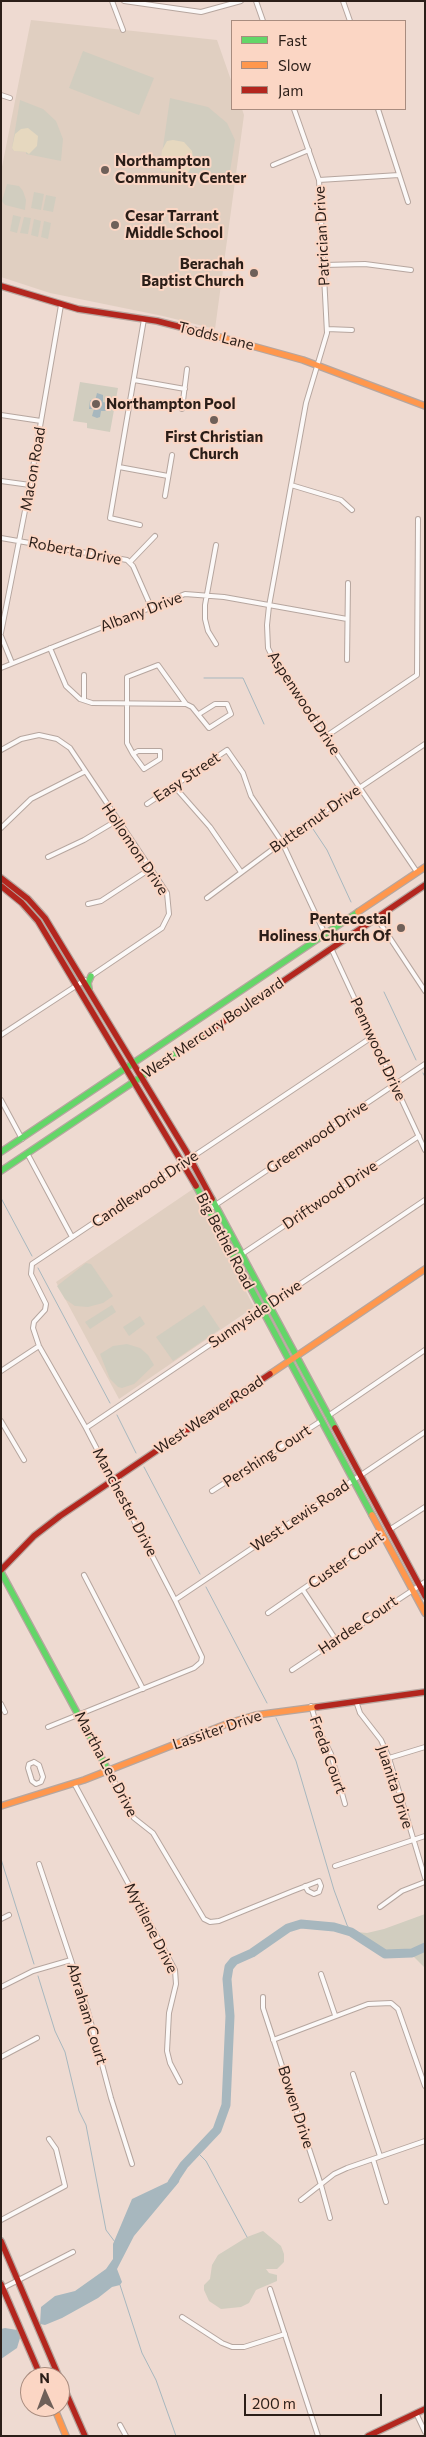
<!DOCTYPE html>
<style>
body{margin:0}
#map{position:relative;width:426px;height:2437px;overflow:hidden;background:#eedad1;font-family:Commissioner,sans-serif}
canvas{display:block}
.frame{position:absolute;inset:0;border:2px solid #2b1e18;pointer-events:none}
.legend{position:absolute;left:231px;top:20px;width:175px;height:90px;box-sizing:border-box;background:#fbd6c4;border:1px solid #a88c7f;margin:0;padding:6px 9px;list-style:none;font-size:15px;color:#2b1e18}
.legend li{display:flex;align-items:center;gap:10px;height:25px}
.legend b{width:25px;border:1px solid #a88c7f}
.north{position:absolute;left:20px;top:2367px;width:50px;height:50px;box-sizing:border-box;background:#fbd6c4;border:1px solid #a88c7f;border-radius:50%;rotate:358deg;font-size:14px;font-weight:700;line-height:20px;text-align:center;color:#2b1e18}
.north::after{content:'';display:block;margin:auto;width:18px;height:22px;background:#6f6059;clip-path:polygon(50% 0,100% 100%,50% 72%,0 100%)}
.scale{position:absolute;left:244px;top:2394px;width:138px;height:22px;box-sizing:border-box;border:2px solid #2b1e18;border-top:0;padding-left:6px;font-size:15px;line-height:18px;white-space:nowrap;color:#2b1e18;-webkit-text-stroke:4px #fbd6c4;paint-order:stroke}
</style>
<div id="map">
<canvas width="426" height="2437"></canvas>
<div class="frame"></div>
<ul class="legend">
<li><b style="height:6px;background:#63d668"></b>Fast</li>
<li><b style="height:6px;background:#ff974d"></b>Slow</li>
<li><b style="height:6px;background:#b3261e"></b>Jam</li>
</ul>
<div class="north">N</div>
<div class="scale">200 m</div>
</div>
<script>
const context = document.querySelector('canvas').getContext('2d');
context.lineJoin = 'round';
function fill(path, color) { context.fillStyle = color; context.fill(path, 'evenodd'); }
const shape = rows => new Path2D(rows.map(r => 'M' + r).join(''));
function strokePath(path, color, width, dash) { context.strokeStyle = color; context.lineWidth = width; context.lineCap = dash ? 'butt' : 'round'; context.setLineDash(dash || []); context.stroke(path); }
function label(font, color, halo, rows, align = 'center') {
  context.font = font + ' Commissioner,sans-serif'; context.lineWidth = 4; context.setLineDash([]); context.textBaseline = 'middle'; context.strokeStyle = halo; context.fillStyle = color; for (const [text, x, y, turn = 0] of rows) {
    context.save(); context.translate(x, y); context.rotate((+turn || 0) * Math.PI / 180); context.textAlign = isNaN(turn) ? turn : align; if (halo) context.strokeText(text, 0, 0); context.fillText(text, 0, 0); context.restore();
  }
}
const education = shape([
 [31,20,217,40,232,83,232,109,242,109,244,115,215,329,163,316,50,293,1,277,1,172],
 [193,1189,254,1307,119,1399,56,1282]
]);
const green = shape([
 [83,51,154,78,139,115,69,88],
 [170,98,208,107,227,123,235,140,229,178,162,171,160,168],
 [20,100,43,109,56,121,63,139,61,161,26,154,26,152,14,151,12,148],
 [7,184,19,186,23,191,26,200,25,210,5,205,2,201],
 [34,192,44,194,41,210,31,208],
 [46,195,56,197,53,212,43,210],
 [13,215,21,217,17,233,10,231],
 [24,217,31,218,28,234,20,233],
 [34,219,41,221,38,237,31,235],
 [44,221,51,223,48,239,41,237],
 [80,382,118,388,110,432,87,428,87,423,73,421],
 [86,1263,91,1264,113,1296,103,1303,88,1307,75,1306,65,1299,57,1286],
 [112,1305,116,1312,90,1329,85,1322],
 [204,1305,220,1329,173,1361,156,1337],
 [140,1316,145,1324,129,1336,123,1327],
 [127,1344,140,1348,148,1355,154,1365,134,1384,122,1388,118,1387,110,1379,100,1354,113,1346],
 [425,1914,425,1968,407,1950,382,1951,357,1932,367,1933,384,1929],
 [263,2231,281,2246,284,2254,284,2262,277,2269,266,2269,269,2273,277,2275,277,2281,256,2290,249,2303,241,2307,221,2309,209,2301,204,2290,204,2285,210,2279,212,2265,218,2255,247,2237]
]);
const sand = shape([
 [28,128,38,136,37,146,29,154,26,152,14,151,12,148,15,134,21,129],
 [173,140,184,142,192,151,194,163,187,174,162,171,160,168,162,150,167,141]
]);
const water = shape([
 [97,393,103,395,103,402,107,403,106,411,101,411,100,417,97,418,92,416,94,409,89,409,90,400,95,401],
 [176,2169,180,2176,179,2182,134,2236,117,2269,122,2282,120,2285,112,2287,98,2298,62,2318,45,2325,40,2324,41,2307,55,2296,75,2291,106,2269,113,2259,113,2244,132,2199,170,2181],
 [5,2328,17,2330,20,2338,17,2348,1,2359,1,2329]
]);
const stream = shape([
 [204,678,243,678,264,724],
 [311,826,327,850,351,902],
 [384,992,416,1060],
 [423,1073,425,1077],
 [1,1198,32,1256],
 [38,1268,110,1403],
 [117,1415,136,1453],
 [144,1467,200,1574],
 [206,1587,267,1703],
 [276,1718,296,1761,334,1890,347,1925,351,1932],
 [1,1859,34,1964],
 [38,1976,55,2031,65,2052,79,2111,86,2125,106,2230,115,2242],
 [197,2152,206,2161,247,2237],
 [120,2285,142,2353,156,2380,176,2436]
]);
const river = shape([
 [172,2183,184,2165,217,2130,226,2105,230,2016,227,1979,229,1967,234,1961,252,1953,288,1928,301,1924,334,1927,351,1932,385,1954,412,1953,425,1947]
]);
const street = shape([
 [112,1,123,30],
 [124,1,201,12,241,1],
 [256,1,263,21],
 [343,1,350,21],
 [1,95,10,98],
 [294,109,319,180,327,333,306,403,269,606,267,625,268,648,277,666,417,872],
 [378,109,408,202],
 [273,165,309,150],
 [319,180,399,175],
 [324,265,365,264,411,270],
 [327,329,352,330],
 [134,380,185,389],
 [182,409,187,369],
 [1,415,41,421],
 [119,467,168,476],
 [1,481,30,485],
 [291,485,341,500,352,510],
 [165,496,172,455],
 [140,525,110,518,144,319],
 [1,538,127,560,133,566,151,607],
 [216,545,205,605,205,619,208,631,216,644],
 [130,562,155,536],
 [1,633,30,485,61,305],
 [1,636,12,663],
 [50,648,66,686,80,699,92,703,186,704],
 [347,660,348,583],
 [1,668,185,594,224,597,347,619],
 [84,700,84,675],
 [325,737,417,675,418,519],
 [1,750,21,739,39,735,57,739,70,748,167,893,169,914,162,928,91,976],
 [133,754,138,751,160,751,160,759,144,769,133,754,127,743,127,677,158,665,186,704,192,707,209,728,231,714,227,704,215,704,199,714],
 [174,786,210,827,241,872],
 [147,804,227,750,243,773,251,796,282,842,325,934],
 [1,828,31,799,84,772],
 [48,857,84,840,116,821],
 [207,898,316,817,425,744],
 [88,904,101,901,150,869],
 [376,917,425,991],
 [331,948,425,1150],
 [1,1035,85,980],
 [1,1100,22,1139],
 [27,1153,72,1237],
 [208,1210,425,1064],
 [242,1254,419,1136],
 [1,1371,39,1346],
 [328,1416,425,1350],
 [1,1421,24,1460],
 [86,1428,425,1200],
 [212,1491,321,1421],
 [389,1530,425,1507],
 [84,1575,143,1689],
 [303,1590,336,1640],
 [175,1600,425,1432],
 [268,1613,383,1534],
 [292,1670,425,1582],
 [356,1701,360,1713,381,1740,389,1758,425,1878],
 [1,1704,5,1712],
 [311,1706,318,1729,331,1754,345,1804],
 [48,1727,194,1668,201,1662,202,1657,175,1600,86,1428,39,1346,33,1328,34,1322,45,1310,46,1304,31,1274,32,1264,372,1037],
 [389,1758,425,1747],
 [34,1762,39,1765,43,1777,41,1782,36,1784,32,1781,28,1768,29,1764,34,1762],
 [108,1770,134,1818,153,1833,204,1919,210,1922,219,1921,293,1891,319,1881,321,1886,319,1892,314,1894,308,1891,305,1886],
 [74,1783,175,1970,176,1984,169,2013,167,2051,170,2063,180,2082],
 [39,1864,87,2008,111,2098,132,2164],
 [335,1866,425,1836],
 [380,1907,402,1891,425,1882],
 [1,1919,9,1915],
 [321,1974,335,2015],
 [1,1987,33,1971,71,1960],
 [263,1997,263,2008,321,2185,330,2218],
 [273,2040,368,2004,391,2003,398,2009,425,2086],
 [1,2057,37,2038],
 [353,2074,380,2156],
 [373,2159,386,2202],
 [301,2200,334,2174,347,2168,425,2141],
 [1,2220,65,2186,56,2149,49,2139],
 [3,2288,73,2252],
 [270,2289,318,2436],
 [182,2317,222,2343,232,2347,244,2347,285,2334],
 [416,2413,425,2432],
 [120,2425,126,2436]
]);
const fast = shape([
 [89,989,88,983,91,976],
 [1,1152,358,912],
 [1,1171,205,1034],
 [196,1186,372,1515],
 [212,1199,335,1428],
 [1,1572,108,1770]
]);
const slow = shape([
 [216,336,303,360,425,406],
 [358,912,425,867],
 [270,1374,425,1269],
 [372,1515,425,1613],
 [1,1806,84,1780,229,1723,256,1715,317,1707],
 [54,2407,66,2436]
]);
const jam = shape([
 [1,286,78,309,157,321,216,336],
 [1,878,28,899,45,918,186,1151,212,1199],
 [1,886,22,903,38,921,196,1186],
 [205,1034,425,885],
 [335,1428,425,1596],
 [1,1570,34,1536,60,1516,270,1374],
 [317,1707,425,1692],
 [1,2241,59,2377],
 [1,2284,41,2377],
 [60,2379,85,2436],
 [368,2436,425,2409]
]);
const markers = [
 [105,170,5,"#6f6059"],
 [115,225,5,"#6f6059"],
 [254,273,5,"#6f6059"],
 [96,404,5,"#6f6059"],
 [214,420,5,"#6f6059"],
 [401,928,5,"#6f6059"]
];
const poiNames = [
 ["Northampton",115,161],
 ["Community Center",115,178],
 ["Cesar Tarrant",125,216],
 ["Middle School",125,233],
 ["Berachah",244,264,"right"],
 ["Baptist Church",244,281,"right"],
 ["Northampton Pool",106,404],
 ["First Christian",214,437,"center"],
 ["Church",214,454,"center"],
 ["Pentecostal",391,919,"right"],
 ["Holiness Church Of",391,936,"right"]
];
const streetNames = [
 ["Patrician Drive",322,236,-93],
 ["Todds Lane",216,336,14],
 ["Macon Road",33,469,-80],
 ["Roberta Drive",75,551,11],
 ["Albany Drive",141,612,-21],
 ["Aspenwood Drive",304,703,57],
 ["Easy Street",187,777,-34],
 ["Butternut Drive",315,819,-35],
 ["Hollomon Drive",135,849,56],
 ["West Mercury Boulevard",213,1028,-34],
 ["Pennwood Drive",378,1049,65],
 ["Greenwood Drive",317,1137,-34],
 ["Candlewood Drive",145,1189,-34],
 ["Driftwood Drive",330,1195,-34],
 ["Big Bethel Road",225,1241,62],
 ["Sunnyside Drive",255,1314,-34],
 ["West Weaver Road",209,1415,-34],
 ["Pershing Court",267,1456,-33],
 ["Manchester Drive",125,1502,62],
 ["West Lewis Road",300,1516,-34],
 ["Custer Court",346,1560,-35],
 ["Hardee Court",358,1625,-34],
 ["Lassiter Drive",217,1730,-19],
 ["Freda Court",328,1755,70],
 ["Martha Lee Drive",106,1764,62],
 ["Juanita Drive",395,1787,72],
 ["Mytilene Drive",151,1928,63],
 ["Abraham Court",87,2014,73],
 ["Bowen Drive",296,2107,72]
];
fill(education, '#e0cfc1');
fill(green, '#d1cdbf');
fill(sand, '#e6d8bf');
fill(water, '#a7b7be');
strokePath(stream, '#a7b7be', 1);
strokePath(river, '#a7b7be', 9);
strokePath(street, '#b6a69f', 6);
strokePath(fast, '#b6a69f', 8);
strokePath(slow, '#b6a69f', 8);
strokePath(jam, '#b6a69f', 8);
strokePath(street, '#fcf9f8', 4);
strokePath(fast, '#63d668', 5.5);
strokePath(slow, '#ff974d', 5.5);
strokePath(jam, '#b3261e', 5.5);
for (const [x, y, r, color] of markers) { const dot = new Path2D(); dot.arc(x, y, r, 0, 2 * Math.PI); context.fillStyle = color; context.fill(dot); strokePath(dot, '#fbd6c4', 2); }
label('bold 15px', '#2b1e18', '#fbd6c4', poiNames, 'left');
label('15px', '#2b1e18', '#fbd6c4', streetNames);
</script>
